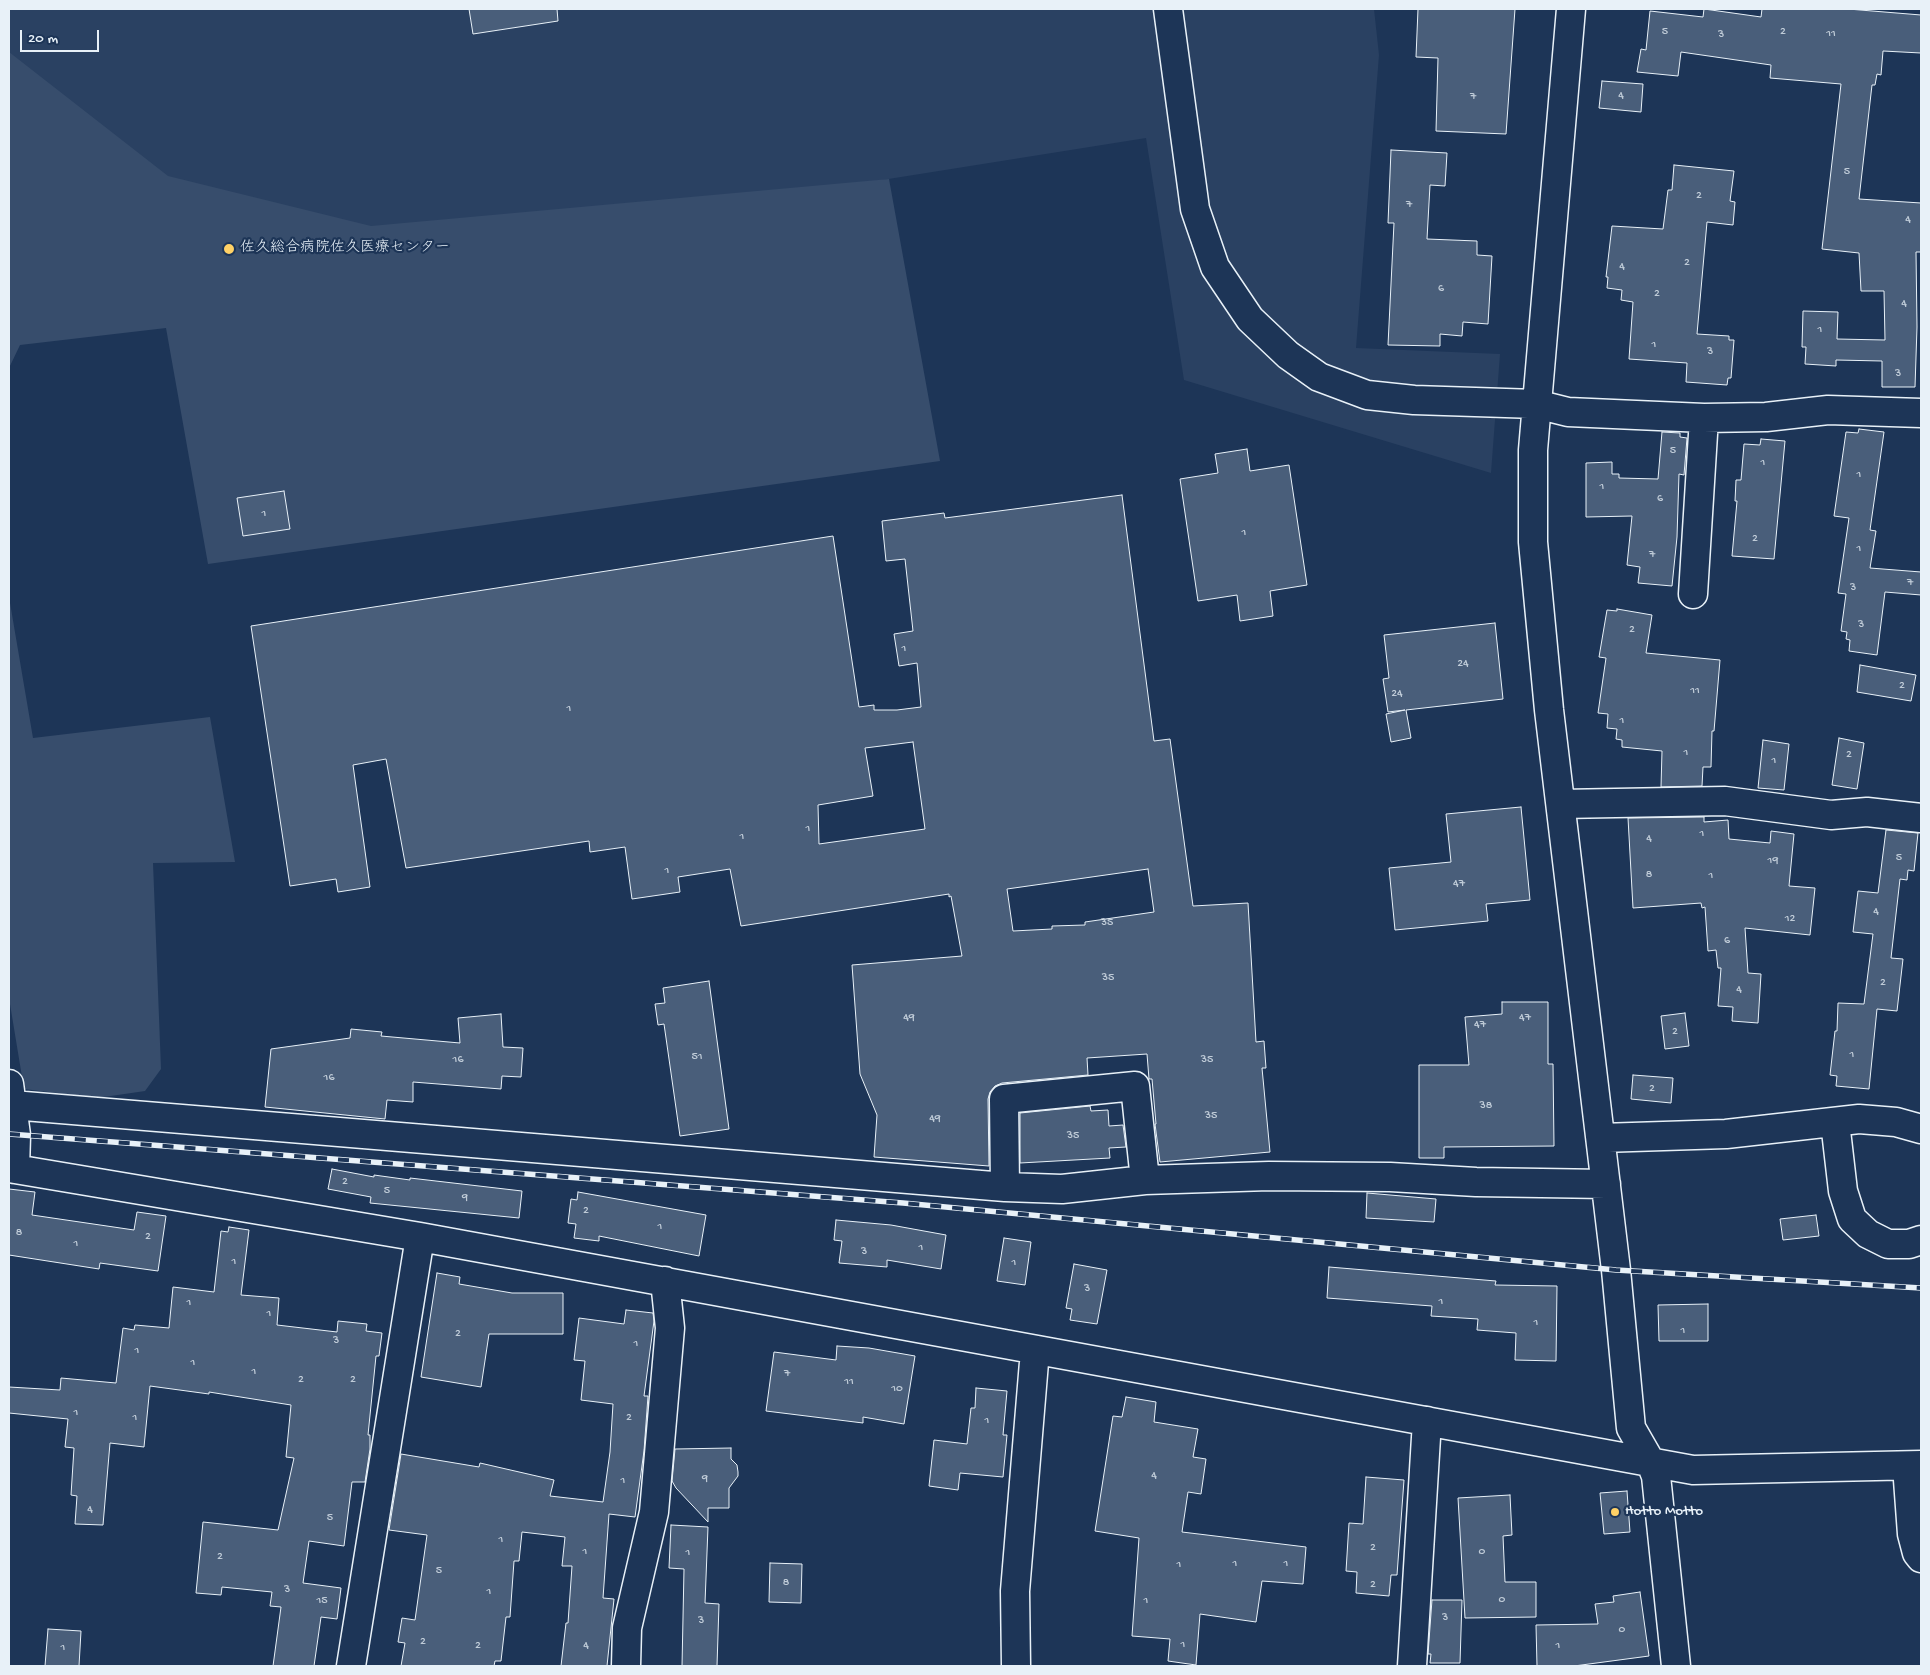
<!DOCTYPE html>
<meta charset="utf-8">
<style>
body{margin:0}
#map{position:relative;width:1930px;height:1675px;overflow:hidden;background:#1d3557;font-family:"Gochi Hand",sans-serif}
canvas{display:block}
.frame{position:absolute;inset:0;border:10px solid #e8f1f8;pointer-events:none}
.scale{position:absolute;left:20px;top:30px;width:79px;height:22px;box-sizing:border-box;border:2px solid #e8f1f8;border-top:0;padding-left:6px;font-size:15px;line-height:18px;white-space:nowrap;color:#e8f1f8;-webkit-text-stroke:4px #1d3557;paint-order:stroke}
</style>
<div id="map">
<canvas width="1930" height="1675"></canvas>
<div class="frame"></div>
<div class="scale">20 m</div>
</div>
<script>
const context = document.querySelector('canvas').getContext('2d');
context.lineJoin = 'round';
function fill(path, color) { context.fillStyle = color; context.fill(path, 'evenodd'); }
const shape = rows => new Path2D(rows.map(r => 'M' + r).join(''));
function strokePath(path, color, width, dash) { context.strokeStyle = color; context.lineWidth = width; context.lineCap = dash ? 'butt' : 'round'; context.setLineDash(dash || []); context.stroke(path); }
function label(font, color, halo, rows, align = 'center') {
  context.font = font + ' "Gochi Hand","Klee One",sans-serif'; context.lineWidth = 4.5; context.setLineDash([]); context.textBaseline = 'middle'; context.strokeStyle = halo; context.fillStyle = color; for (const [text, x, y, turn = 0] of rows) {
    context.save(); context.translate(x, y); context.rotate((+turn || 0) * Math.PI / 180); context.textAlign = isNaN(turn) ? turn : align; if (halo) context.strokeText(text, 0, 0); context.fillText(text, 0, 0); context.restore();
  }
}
const built = shape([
 [9,9,1374,9,1379,55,1356,348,1500,354,1491,473,1184,380,1146,138,9,319]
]);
const green = shape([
 [9,52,168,176,371,226,889,179,940,461,208,564,166,328,20,345,9,368],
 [9,597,33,738,210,717,235,862,153,863,161,1069,145,1091,97,1098,24,1089,9,998]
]);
const building = shape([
 [469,9,557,9,558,21,473,34,469,9],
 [1418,9,1515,9,1506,134,1436,131,1438,58,1416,57,1418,9],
 [1704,9,1761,17,1762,9,1848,9,1921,15,1921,53,1883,51,1881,75,1877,74,1875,85,1872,85,1859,199,1921,203,1921,252,1916,252,1917,327,1915,387,1882,387,1882,361,1836,360,1836,366,1805,364,1806,347,1802,347,1803,311,1838,312,1837,339,1885,340,1884,291,1861,291,1859,253,1822,249,1841,84,1770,78,1771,65,1681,52,1678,76,1637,72,1641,49,1646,50,1650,11,1703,17,1704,9],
 [1602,81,1643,84,1641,112,1599,108,1602,81],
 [1391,150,1447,153,1445,186,1430,185,1427,239,1477,241,1477,255,1492,256,1488,324,1463,322,1462,336,1440,334,1440,346,1388,345,1394,223,1388,223,1391,150],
 [1674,165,1734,171,1730,201,1735,202,1733,225,1707,222,1697,334,1729,336,1729,340,1734,340,1731,378,1728,378,1727,385,1686,382,1687,363,1629,359,1633,302,1621,300,1622,290,1607,288,1608,277,1606,277,1612,226,1663,229,1668,190,1672,190,1674,165],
 [1859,429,1884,432,1870,530,1876,531,1870,568,1921,572,1921,595,1885,592,1877,655,1849,651,1850,640,1846,639,1847,632,1841,631,1846,594,1838,593,1849,518,1834,516,1846,432,1858,433,1859,429],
 [1662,432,1680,433,1680,437,1687,438,1684,475,1679,474,1677,537,1672,586,1638,583,1640,567,1627,565,1632,516,1586,517,1586,463,1612,462,1612,474,1619,474,1619,478,1658,479,1662,432],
 [1761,439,1785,441,1774,559,1732,556,1737,501,1735,501,1736,480,1741,480,1744,444,1760,445,1761,439],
 [1247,449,1250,471,1289,465,1307,585,1270,591,1273,616,1240,621,1237,595,1198,601,1180,479,1218,473,1215,454,1247,449],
 [284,491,290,529,243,536,237,498,284,491],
 [1122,495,1154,741,1170,739,1193,906,1248,903,1256,1042,1264,1041,1266,1068,1262,1068,1270,1152,1160,1162,1155,1124,1156,1124,1152,1079,1149,1079,1147,1054,1087,1058,1088,1075,1002,1083,995,1086,990,1092,988,1099,989,1166,874,1157,877,1115,860,1074,852,965,962,956,951,896,949,897,949,894,741,926,730,869,678,877,680,892,632,899,625,847,590,852,589,841,406,868,386,759,353,765,370,887,338,892,336,879,290,886,251,626,833,536,859,707,874,705,874,710,897,710,921,707,917,663,899,666,894,634,913,631,905,559,886,561,882,521,944,513,945,518,1122,495],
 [913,742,925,829,819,844,818,805,873,796,865,748,913,742],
 [1148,869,1154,912,1085,922,1085,925,1052,926,1052,929,1013,931,1007,889,1148,869],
 [1617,609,1652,615,1646,653,1720,660,1714,731,1712,731,1711,767,1703,767,1702,786,1661,787,1662,751,1622,747,1622,740,1616,739,1617,729,1607,728,1608,714,1598,713,1606,658,1599,657,1607,610,1617,611,1617,609],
 [1495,623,1503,699,1406,710,1411,738,1391,742,1386,714,1405,710,1388,712,1383,679,1389,678,1384,635,1495,623],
 [1860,665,1916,675,1911,701,1857,692,1860,665],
 [1839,738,1864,743,1857,789,1832,785,1839,738],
 [1763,740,1789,744,1784,790,1758,788,1763,740],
 [1521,807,1530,900,1486,904,1488,921,1395,930,1389,868,1451,862,1446,814,1521,807],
 [1704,817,1704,822,1728,820,1729,839,1770,843,1771,831,1794,834,1789,886,1815,888,1810,935,1745,928,1748,973,1761,974,1758,1023,1732,1021,1733,1007,1718,1006,1721,968,1718,968,1716,950,1708,951,1705,907,1702,908,1701,903,1633,908,1628,818,1704,817],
 [1886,830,1918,833,1914,871,1908,870,1907,880,1900,879,1891,958,1903,959,1897,1011,1877,1009,1869,1089,1836,1086,1837,1076,1830,1075,1835,1031,1837,1031,1838,1003,1864,1004,1873,934,1853,932,1858,891,1878,893,1886,830],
 [709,981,729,1129,680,1136,664,1024,658,1025,655,1004,665,1003,663,988,709,981],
 [1502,1002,1548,1002,1548,1064,1553,1064,1554,1146,1444,1147,1444,1158,1419,1158,1419,1065,1469,1065,1465,1017,1502,1014,1502,1002],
 [1685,1013,1689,1046,1665,1049,1661,1016,1685,1013],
 [501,1014,503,1047,523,1048,521,1077,502,1076,501,1089,413,1082,413,1102,387,1100,385,1119,265,1107,271,1049,350,1038,351,1029,382,1032,381,1036,460,1043,458,1018,501,1014],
 [1633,1075,1673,1078,1671,1103,1631,1099,1633,1075],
 [1090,1106,1091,1111,1108,1110,1109,1126,1123,1125,1126,1147,1109,1148,1110,1158,1020,1163,1020,1113,1090,1106],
 [332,1169,374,1177,374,1175,410,1180,410,1178,522,1191,519,1218,370,1203,371,1197,328,1189,332,1169],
 [9,1189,35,1192,32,1215,134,1230,137,1212,166,1216,158,1271,100,1263,99,1269,9,1255,9,1189],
 [578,1192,706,1215,699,1256,599,1236,599,1241,574,1238,576,1224,568,1223,571,1199,577,1200,578,1192],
 [1367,1193,1436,1199,1434,1222,1366,1218,1367,1193],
 [1816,1215,1819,1236,1783,1240,1780,1219,1816,1215],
 [836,1220,891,1225,946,1235,941,1269,887,1260,887,1267,839,1263,842,1241,834,1240,836,1220],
 [229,1227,249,1230,241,1295,279,1298,277,1325,337,1332,338,1321,367,1324,366,1331,382,1333,379,1356,376,1356,368,1435,370,1435,370,1449,365,1482,352,1482,344,1546,309,1541,303,1583,341,1588,337,1619,321,1617,314,1666,273,1666,281,1607,270,1606,272,1592,222,1587,221,1595,196,1593,203,1522,278,1530,294,1458,286,1457,291,1405,209,1392,209,1394,150,1386,144,1447,110,1443,103,1525,75,1524,77,1496,71,1495,74,1448,65,1447,68,1419,9,1413,9,1387,60,1390,61,1378,116,1383,123,1328,134,1330,135,1325,169,1328,173,1287,214,1292,221,1231,228,1232,229,1227],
 [1004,1238,1031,1242,1025,1285,997,1281,1004,1238],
 [1074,1264,1107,1270,1097,1324,1070,1320,1072,1309,1066,1308,1074,1264],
 [1329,1267,1496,1281,1495,1285,1557,1286,1556,1361,1515,1360,1516,1333,1477,1330,1478,1319,1431,1316,1432,1306,1327,1298,1329,1267],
 [437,1273,460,1277,459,1284,512,1293,563,1293,563,1334,489,1334,481,1387,421,1377,437,1273],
 [1708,1304,1708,1341,1659,1341,1658,1305,1708,1304],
 [626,1310,653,1313,654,1321,644,1396,648,1396,644,1451,635,1517,609,1514,603,1598,614,1599,607,1666,561,1666,566,1623,568,1623,572,1566,562,1566,565,1537,522,1532,519,1561,514,1561,510,1617,506,1617,501,1661,495,1661,494,1666,401,1666,405,1643,398,1642,402,1618,415,1620,427,1535,389,1530,401,1454,479,1467,480,1463,554,1480,550,1496,603,1502,610,1452,613,1404,581,1400,585,1361,574,1360,579,1318,624,1324,626,1310],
 [837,1346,869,1348,915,1356,904,1424,863,1417,863,1423,766,1411,774,1352,836,1360,837,1346],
 [976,1388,1007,1391,1003,1435,1007,1435,1003,1477,960,1473,958,1490,929,1486,934,1440,967,1444,971,1408,975,1408,976,1388],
 [1126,1397,1156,1402,1154,1422,1198,1429,1193,1457,1206,1459,1201,1494,1188,1492,1182,1532,1306,1547,1303,1584,1262,1581,1256,1622,1200,1614,1196,1665,1168,1661,1170,1639,1132,1636,1139,1538,1095,1531,1113,1416,1122,1417,1126,1397],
 [731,1448,731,1459,737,1465,738,1472,738,1476,729,1488,729,1508,708,1508,708,1522,676,1488,672,1481,675,1449,731,1448],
 [1366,1477,1404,1480,1397,1575,1391,1575,1389,1596,1356,1593,1357,1572,1346,1571,1349,1523,1363,1524,1366,1477],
 [1627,1491,1630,1532,1604,1534,1600,1493,1627,1491],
 [1510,1495,1512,1535,1503,1536,1505,1582,1536,1582,1536,1617,1465,1618,1458,1498,1510,1495],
 [671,1525,708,1527,705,1603,719,1604,717,1666,682,1666,684,1569,669,1568,671,1525],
 [770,1563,802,1564,801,1603,769,1602,770,1563],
 [1640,1592,1649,1656,1574,1666,1537,1666,1536,1625,1598,1624,1595,1604,1614,1602,1613,1596,1640,1592],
 [1432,1600,1462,1600,1460,1663,1430,1663,1431,1654,1428,1654,1432,1600],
 [48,1629,81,1631,79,1666,45,1666,48,1629]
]);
const minor = shape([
 [1168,9,1195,209,1215,267,1250,319,1288,355,1319,377,1367,395,1414,400,1536,404,1568,412,1704,418,1766,417,1828,410,1921,413],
 [1571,9,1533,450,1533,542,1549,710,1616,1270,1631,1428,1650,1461,1656,1476,1676,1666],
 [1693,594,1704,418],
 [1561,804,1725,801,1831,815,1867,812,1921,818],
 [9,1084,16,1135,15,1169],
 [12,1105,1005,1187],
 [1835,1122,1843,1191,1852,1219,1868,1234,1888,1244,1909,1244,1921,1240],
 [1601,1138,1726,1134,1859,1119,1896,1122,1921,1129],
 [9,1168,420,1237,1693,1470,1921,1465],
 [1145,1180,1135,1086,1004,1099,1005,1187,1062,1189,1145,1180,1269,1176,1390,1177,1476,1182,1606,1184],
 [1907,1466,1912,1534,1917,1553,1921,1558],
 [351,1666,420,1237],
 [626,1666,627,1628,654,1512,670,1328,665,1281],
 [1016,1666,1015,1591,1035,1350],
 [1412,1666,1427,1421]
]);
const rail = shape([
 [9,1134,903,1203,1616,1270,1921,1288]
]);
const markers = [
 [229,249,6,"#ffd166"],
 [1615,1512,5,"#ffd166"]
];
const numberNames = [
 ["5",1665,32],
 ["2",1783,32],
 ["11",1831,34],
 ["3",1721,35],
 ["4",1621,96],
 ["7",1473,97],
 ["5",1847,172],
 ["2",1699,196],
 ["7",1409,205],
 ["4",1908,220],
 ["2",1687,263],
 ["4",1622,267],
 ["6",1441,289],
 ["2",1657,294],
 ["4",1904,304],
 ["1",1820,330],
 ["1",1654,345],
 ["3",1710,352],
 ["3",1898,374],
 ["5",1673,451],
 ["1",1763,463],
 ["1",1859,475],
 ["1",1602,487],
 ["6",1660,499],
 ["1",264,514],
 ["1",1244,533],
 ["2",1755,539],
 ["1",1859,549],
 ["7",1652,555],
 ["7",1910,583],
 ["3",1853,588],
 ["3",1861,625],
 ["2",1632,630],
 ["1",904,649],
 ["24",1463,664],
 ["2",1902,686],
 ["11",1695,691],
 ["24",1397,694],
 ["1",569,709],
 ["1",1622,721],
 ["1",1686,753],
 ["2",1849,755],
 ["1",1774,761],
 ["1",808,829],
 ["1",1702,834],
 ["1",742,837],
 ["4",1649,839],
 ["5",1899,858],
 ["19",1773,861],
 ["1",667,871],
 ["8",1649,875],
 ["1",1711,876],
 ["47",1459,884],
 ["4",1876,912],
 ["12",1790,919],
 ["35",1107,923],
 ["6",1727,941],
 ["35",1108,978],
 ["2",1883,983],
 ["4",1739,990],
 ["49",909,1018],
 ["47",1525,1018],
 ["47",1480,1025],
 ["2",1675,1032],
 ["1",1852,1055],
 ["51",697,1057],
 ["16",458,1060],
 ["35",1207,1060],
 ["16",329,1078],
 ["2",1652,1089],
 ["38",1486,1106],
 ["35",1211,1116],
 ["49",935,1119],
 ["35",1073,1136],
 ["2",345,1182],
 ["5",387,1191],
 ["9",465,1198],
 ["2",586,1211],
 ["1",660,1227],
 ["8",19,1233],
 ["2",148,1237],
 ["1",76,1244],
 ["1",921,1248],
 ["3",864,1252],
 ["1",234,1262],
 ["1",1014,1263],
 ["3",1087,1289],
 ["1",1441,1302],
 ["1",189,1303],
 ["1",269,1314],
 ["1",1536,1323],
 ["1",1683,1331],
 ["2",458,1334],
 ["3",336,1341],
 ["1",636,1344],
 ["1",137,1351],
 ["1",193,1363],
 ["1",254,1372],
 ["7",787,1374],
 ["2",301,1380],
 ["2",353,1380],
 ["11",849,1382],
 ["10",897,1389],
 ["1",76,1413],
 ["1",135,1418],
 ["2",629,1418],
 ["1",987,1421],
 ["4",1154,1476],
 ["9",705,1479],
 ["1",623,1481],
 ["4",90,1510],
 ["5",330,1518],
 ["1",501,1540],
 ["2",1373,1548],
 ["1",585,1552],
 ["0",1482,1552],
 ["1",688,1553],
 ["2",220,1557],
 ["1",1235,1564],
 ["1",1286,1564],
 ["1",1179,1565],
 ["5",439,1571],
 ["8",786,1583],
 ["2",1373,1585],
 ["3",287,1590],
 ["1",489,1592],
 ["0",1502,1600],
 ["15",322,1601],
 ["1",1146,1601],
 ["3",1445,1618],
 ["3",701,1621],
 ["0",1622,1630],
 ["2",423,1642],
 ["1",1183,1645],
 ["2",478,1646],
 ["4",586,1646],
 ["1",1558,1646],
 ["1",63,1648]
];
const poiNames = [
 ["佐久総合病院佐久医療センター",240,249],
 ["Hotto Motto",1625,1512]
];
fill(built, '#2a4162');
fill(green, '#374d6c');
fill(building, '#495e7a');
strokePath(building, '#e8f1f8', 1);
strokePath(minor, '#e8f1f8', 31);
strokePath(minor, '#1d3557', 28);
strokePath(rail, '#e8f1f8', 5.5);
strokePath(rail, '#1d3557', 4, [11]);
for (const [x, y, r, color] of markers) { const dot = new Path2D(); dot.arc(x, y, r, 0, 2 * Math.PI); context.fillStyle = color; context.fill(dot); strokePath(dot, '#1d3557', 2); }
label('12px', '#c0ccd8', null, numberNames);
label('15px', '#e8f1f8', '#1d3557', poiNames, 'left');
</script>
